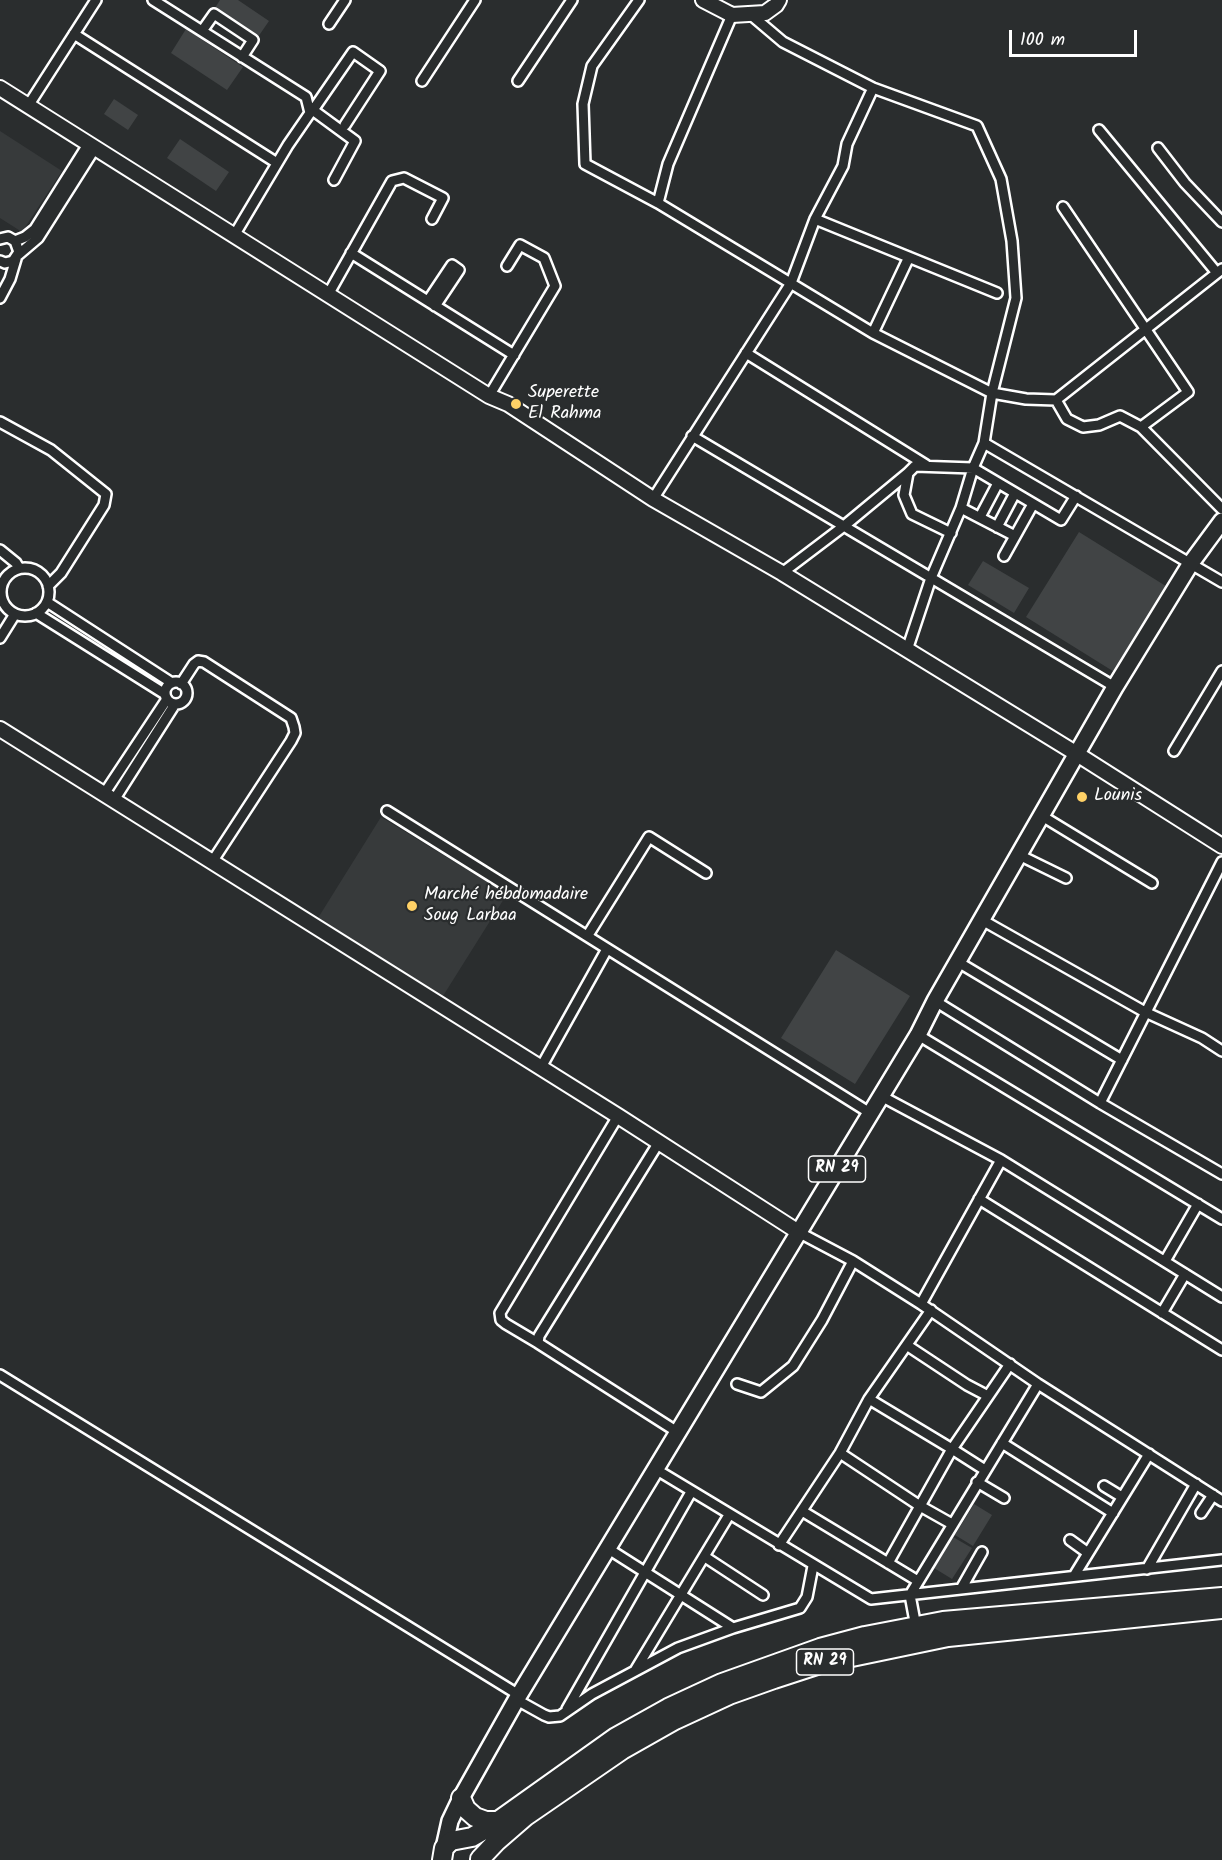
<!DOCTYPE html>
<meta charset="utf-8">
<style>
body{margin:0}
#map{position:relative;width:1222px;height:1860px;overflow:hidden;background:#2a2d2e;font-family:Kalam,sans-serif}
canvas{display:block}
.scale{position:absolute;left:1009px;top:30px;width:128px;height:27px;box-sizing:border-box;border:3px solid #fff;border-top:0;padding-left:8px;font-size:18px;line-height:21px;white-space:nowrap;color:#fff;-webkit-text-stroke:4px #2a2d2e;paint-order:stroke}
</style>
<div id="map">
<canvas width="1222" height="1860"></canvas>
<div class="scale">100 m</div>
</div>
<script>
const context = document.querySelector('canvas').getContext('2d');
context.lineJoin = 'round';
function fill(path, color) { context.fillStyle = color; context.fill(path, 'evenodd'); }
const shape = rows => new Path2D(rows.map(r => 'M' + r).join(''));
function strokePath(path, color, width, dash) { context.strokeStyle = color; context.lineWidth = width; context.lineCap = dash ? 'butt' : 'round'; context.setLineDash(dash || []); context.stroke(path); }
function label(font, color, halo, rows, align = 'center') {
  context.font = font + ' Kalam,sans-serif'; context.lineWidth = 4.5; context.setLineDash([]); context.textBaseline = 'middle'; context.strokeStyle = halo; context.fillStyle = color; for (const [text, x, y, turn = 0] of rows) {
    context.save(); context.translate(x, y); context.rotate((+turn || 0) * Math.PI / 180); context.textAlign = isNaN(turn) ? turn : align; if (halo) context.strokeText(text, 0, 0); context.fillText(text, 0, 0); context.restore();
  }
}
const built = shape([
 [0,131,62,171,22,232,0,218],
 [381,817,507,894,443,996,318,918]
]);
const green = shape([
 [220,0,238,0,269,21,258,37,215,8],
 [186,29,243,67,227,90,171,53],
 [114,99,138,115,128,130,104,114],
 [180,139,229,172,216,191,167,158],
 [1079,532,1169,588,1116,673,1026,617],
 [983,561,1029,588,1014,613,968,585],
 [836,950,910,996,855,1084,781,1038],
 [974,1504,992,1515,973,1546,955,1535],
 [953,1537,972,1548,952,1579,934,1568]
]);
const street = shape([
 [153,0,306,97,310,113,288,145,235,234],
 [639,0,592,66,583,104,585,164,658,203,873,333,992,393,1026,399,1056,400,1222,269],
 [750,14,783,42,873,88,977,126,1001,179,1012,241,1016,298,992,393,984,443,973,468,961,508,931,578,907,650],
 [329,24,345,0],
 [202,31,214,14,253,40,242,57],
 [74,34,277,163],
 [422,81,475,0],
 [518,81,572,0],
 [28,106,96,0],
 [310,108,355,141,334,180],
 [313,110,353,52,380,71,345,125],
 [1099,130,1217,273],
 [1158,148,1185,183,1222,222],
 [658,203,668,164,732,15],
 [1063,207,1188,392,1141,427],
 [815,219,997,293],
 [0,239,8,237,15,241,19,252,13,261,5,263,0,261],
 [15,241,25,237,35,229,89,143],
 [351,253,514,355],
 [18,255,38,238,95,148],
 [329,293,392,181,404,178,443,198,432,219],
 [0,298,10,279,16,259],
 [428,301,452,265,459,270,435,306],
 [873,333,909,257],
 [746,353,926,465],
 [489,396,555,286,544,258,520,245,507,266],
 [1056,400,1067,419,1083,427,1099,425,1120,416,1141,427,1222,509],
 [0,422,51,450,106,494,104,505,61,573,48,586],
 [692,436,1115,687],
 [984,443,1222,582],
 [653,499,791,283,815,219,843,166,847,144,873,88],
 [961,508,1015,536],
 [980,517,998,483],
 [997,527,1015,493],
 [951,533,912,514,904,495,908,473,915,466,973,468,1061,520,1076,496],
 [0,550,16,563,19,568],
 [1004,556,1033,504],
 '1 592a24 24 0 1 1 48 0a24 24 0 1 1-48 0Z',
 [782,573,844,526,908,473],
 [47,602,172,683],
 [36,613,165,694],
 [0,638,15,614],
 '165 693a11 11 0 1 1 22 0a11 11 0 1 1-22 0Z',
 [181,684,194,664,198,661,204,662,291,718,294,727,295,733,291,741,212,862],
 [1174,751,1222,671],
 [104,794,167,699],
 [114,800,175,704],
 [387,811,870,1113],
 [1042,816,1152,883],
 [1019,855,1066,878],
 [982,920,1145,1012,1202,1038,1222,1051],
 [588,935,649,837,706,873],
 [958,962,1122,1060],
 [935,1001,1100,1103,1222,1174],
 [918,1035,1222,1219],
 [540,1069,607,949],
 [881,1096,1001,1160,1222,1297],
 [1100,1103,1222,862],
 [659,1142,539,1336,538,1343,679,1433],
 [979,1199,1222,1350],
 [800,1233,853,1261,921,1304,1038,1384,1222,1501],
 [1165,1261,1198,1204],
 [921,1304,1001,1160],
 [1162,1313,1185,1274],
 [538,1343,506,1324,501,1320,500,1313,618,1116],
 [908,1346,967,1385,988,1396],
 [0,1375,519,1695],
 [737,1384,761,1392,793,1366,822,1320,853,1261],
 [869,1399,952,1449,985,1470],
 [1002,1443,1113,1513],
 [840,1453,920,1506,952,1524],
 [657,1470,871,1599,1222,1560],
 [977,1482,1004,1498],
 [1104,1486,1122,1497],
 [802,1511,918,1581],
 [1201,1513,1213,1495],
 [1070,1540,1088,1553],
 [779,1545,840,1453,869,1399,931,1310],
 [607,1548,733,1628],
 [705,1557,763,1595],
 [888,1563,952,1449,1010,1364],
 [1147,1569,1196,1484],
 [1074,1576,1149,1454],
 [961,1589,982,1552],
 [916,1627,910,1595,1038,1384],
 [636,1669,729,1515],
 [517,1700,544,1715,549,1717,560,1716,592,1694,678,1648,733,1628,800,1608,807,1597,813,1566],
 [567,1709,691,1492]
]);
const secondary = shape([
 [703,0,732,15,765,13,776,5,779,0],
 [0,88,489,396,508,404,653,499,782,573,1077,754,1222,846],
 [0,729,618,1116,800,1233]
]);
const primary = shape([
 [444,1848,450,1821,461,1798,519,1695,918,1035,935,1001,1115,687,1191,563,1222,521]
]);
const highway = shape([
 [461,1798,466,1809,475,1817,486,1821,498,1821],
 [480,1859,496,1842,526,1816,622,1750,675,1720,729,1695,774,1679,823,1663,948,1637,1222,1609],
 [442,1860,444,1848,451,1841,472,1837,491,1826,616,1737,668,1708,722,1683,820,1648,865,1636,943,1621,1222,1597]
]);
const markers = [
 [516,404,6,"#ffd166"],
 [1082,797,6,"#ffd166"],
 [412,906,6,"#ffd166"]
];
const shields = [
 [837,1169,57],
 [825,1662,57]
];
const shieldNames = [
 ["RN 29",837,1169],
 ["RN 29",825,1662]
];
const poiNames = [
 ["Superette",528,394],
 ["El Rahma",528,415],
 ["Lounis",1094,797],
 ["Marché hébdomadaire",424,896],
 ["Soug Larbaa",424,917]
];
fill(built, '#373a3b');
fill(green, '#414445');
strokePath(street, '#fff', 14);
strokePath(secondary, '#fff', 18);
strokePath(primary, '#fff', 20);
strokePath(highway, '#fff', 22);
strokePath(street, '#2a2d2e', 9);
strokePath(secondary, '#2a2d2e', 14);
strokePath(primary, '#2a2d2e', 15);
strokePath(highway, '#2a2d2e', 18);
for (const [x, y, r, color] of markers) { const dot = new Path2D(); dot.arc(x, y, r, 0, 2 * Math.PI); context.fillStyle = color; context.fill(dot); strokePath(dot, '#2a2d2e', 2); }
for (const [x, y, w] of shields) { const box = new Path2D(); box.roundRect(x - w / 2, y - 13, w, 26, 4.5); context.fillStyle = '#2a2d2e'; context.fill(box); strokePath(box, '#fff', 1.5); }
label('bold 16px', '#fff', null, shieldNames);
label('18px', '#fff', '#2a2d2e', poiNames, 'left');
</script>
